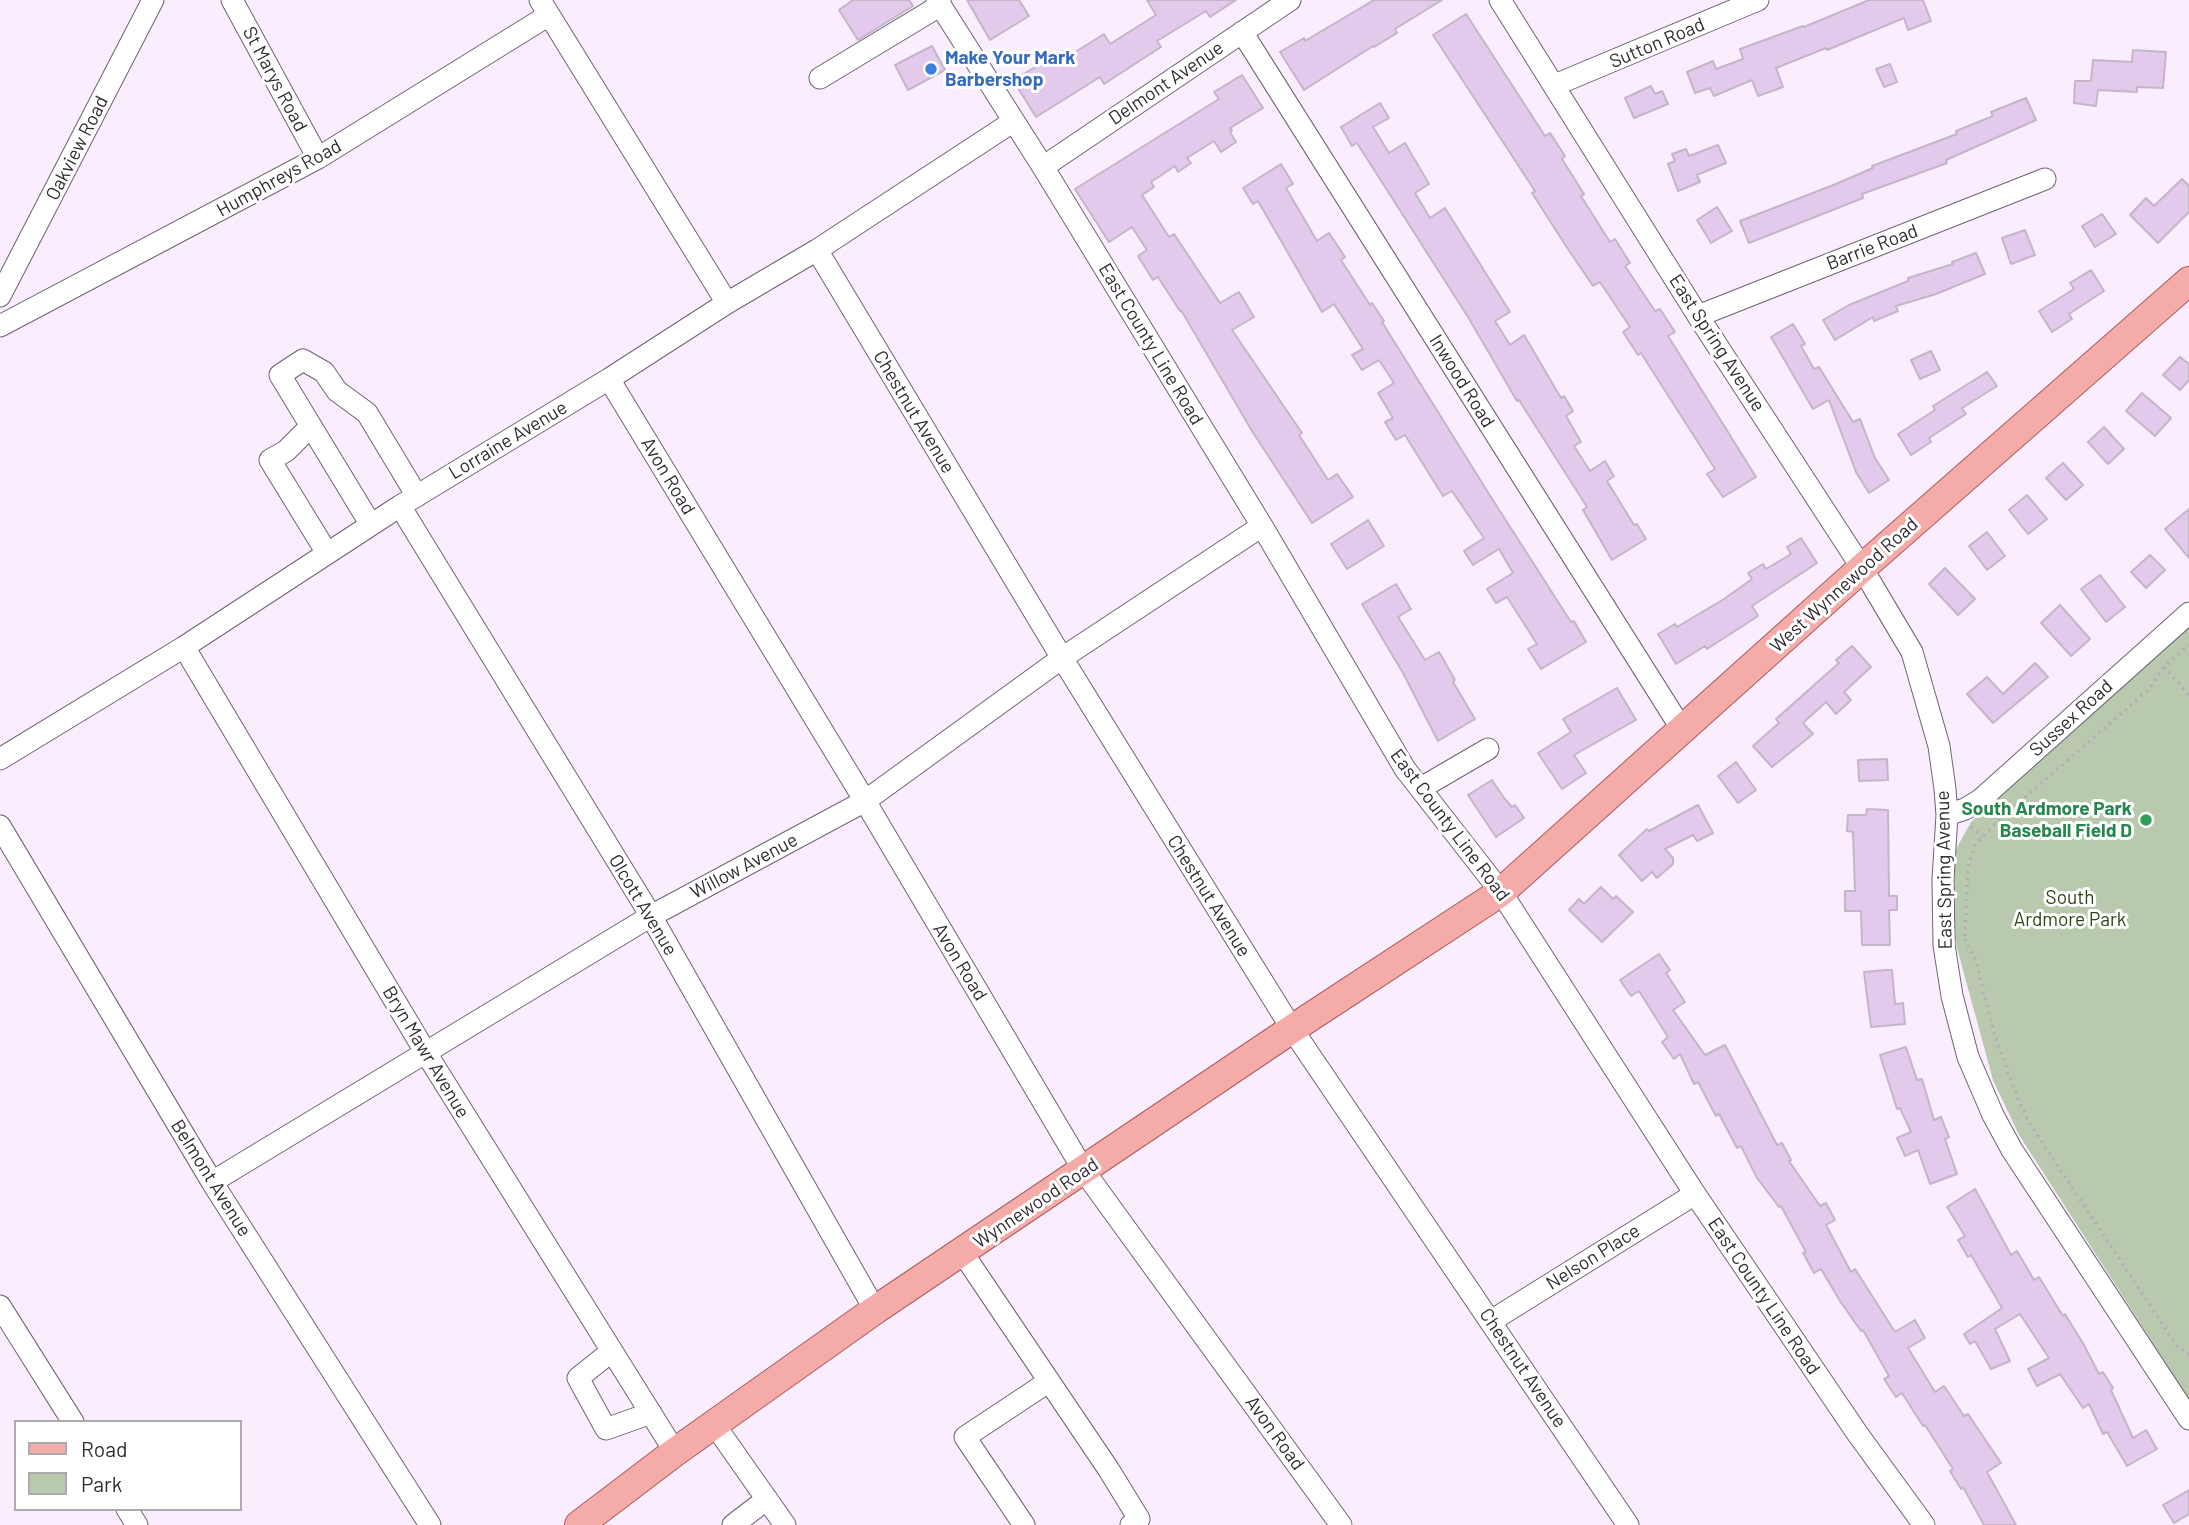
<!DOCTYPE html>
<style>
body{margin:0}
#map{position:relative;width:2189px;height:1525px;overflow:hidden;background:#faedfe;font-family:Barlow,sans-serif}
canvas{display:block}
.legend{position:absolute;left:14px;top:1420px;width:228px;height:91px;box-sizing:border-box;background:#fff;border:2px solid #acaaad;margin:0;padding:9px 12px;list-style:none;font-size:21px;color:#302b32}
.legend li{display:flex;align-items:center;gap:14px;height:35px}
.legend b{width:35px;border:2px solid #acaaad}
</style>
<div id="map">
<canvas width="2189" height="1525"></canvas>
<ul class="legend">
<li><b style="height:9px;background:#f5aca8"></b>Road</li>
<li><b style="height:19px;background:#b8c9ae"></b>Park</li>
</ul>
</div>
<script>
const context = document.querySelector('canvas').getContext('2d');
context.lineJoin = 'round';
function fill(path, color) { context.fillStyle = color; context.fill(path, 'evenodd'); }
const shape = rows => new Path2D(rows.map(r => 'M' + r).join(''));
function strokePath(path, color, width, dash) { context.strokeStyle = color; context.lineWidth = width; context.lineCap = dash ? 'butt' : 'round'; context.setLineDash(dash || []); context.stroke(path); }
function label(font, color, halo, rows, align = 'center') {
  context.font = font + ' Barlow,sans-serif'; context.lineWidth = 6; context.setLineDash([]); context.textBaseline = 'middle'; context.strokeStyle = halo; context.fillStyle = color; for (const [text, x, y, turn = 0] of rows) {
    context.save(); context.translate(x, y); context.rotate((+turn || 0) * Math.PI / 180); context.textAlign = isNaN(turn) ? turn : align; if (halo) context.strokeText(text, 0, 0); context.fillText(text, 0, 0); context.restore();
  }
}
const green = shape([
 [2189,627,2189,1399,2019,1135,1993,1080,1954,937,1953,925,1955,851,1971,822]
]);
const building = shape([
 [853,0,909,0,913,6,858,40,839,10,853,0],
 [967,0,1019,0,1029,16,990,40,967,0],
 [1147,0,1236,0,1210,17,1206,11,1157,41,1161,47,1104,84,1100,77,1036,117,1013,80,1065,50,1069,56,1104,34,1110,44,1156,15,1147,0],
 [1374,0,1442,0,1395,29,1397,33,1374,47,1373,46,1304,90,1280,52,1304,38,1305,41,1374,0],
 [1869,0,1923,0,1931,21,1908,30,1904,18,1827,50,1826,48,1776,68,1783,87,1758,96,1752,80,1714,96,1710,88,1695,93,1687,72,1713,61,1716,69,1743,59,1740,49,1803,26,1804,27,1869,0],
 [1466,14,1545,136,1550,133,1565,156,1562,159,1584,194,1581,196,1610,242,1615,239,1630,263,1625,266,1655,311,1660,309,1675,332,1668,336,1756,477,1723,497,1707,474,1715,469,1641,353,1638,355,1623,332,1630,327,1600,282,1593,286,1566,246,1532,193,1535,191,1433,35,1466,14],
 [932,46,945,70,908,90,895,65,932,46],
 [2133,50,2166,52,2163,88,2137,87,2137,92,2098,90,2096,106,2074,103,2075,81,2091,81,2093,60,2132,62,2133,50],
 [1890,64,1897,82,1884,87,1876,69,1890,64],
 [1242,75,1263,108,1230,128,1232,130,1230,132,1236,142,1221,152,1214,141,1187,158,1191,163,1178,172,1175,166,1151,182,1154,187,1142,195,1169,237,1174,234,1220,303,1239,292,1254,317,1232,330,1302,433,1299,435,1328,480,1337,474,1353,497,1312,523,1252,431,1181,310,1180,311,1158,277,1153,280,1138,256,1147,250,1132,227,1109,242,1075,189,1219,99,1214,92,1242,75],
 [1651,86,1655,94,1662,91,1668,104,1634,118,1625,98,1651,86],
 [2026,98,2036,120,1946,160,1947,163,1862,194,1863,198,1749,243,1740,221,1831,186,1873,168,1872,166,1957,134,1956,131,1993,116,1991,112,2026,98],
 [1380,103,1389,118,1373,127,1389,153,1405,143,1429,184,1415,193,1430,218,1445,208,1510,312,1495,321,1510,345,1524,335,1561,398,1564,396,1573,411,1566,416,1581,442,1574,446,1590,471,1605,461,1614,476,1607,481,1634,525,1637,524,1646,539,1612,560,1583,510,1587,507,1519,400,1517,401,1468,317,1357,143,1352,146,1341,127,1380,103],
 [1718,145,1726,163,1697,175,1700,182,1678,191,1668,164,1675,161,1672,154,1686,149,1689,156,1718,145],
 [1281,164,1293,184,1286,188,1317,241,1329,233,1345,257,1341,260,1370,305,1372,303,1384,321,1382,322,1489,494,1571,622,1574,621,1586,642,1541,669,1528,649,1537,644,1507,597,1496,603,1487,589,1513,573,1499,549,1473,565,1464,551,1484,538,1452,491,1443,496,1405,435,1396,440,1385,422,1393,418,1378,393,1394,383,1379,360,1362,370,1352,355,1363,349,1334,304,1322,312,1258,201,1253,204,1243,188,1281,164],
 [2182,179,2189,186,2189,212,2158,243,2130,215,2146,198,2154,206,2182,179],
 [1717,207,1732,231,1711,243,1697,220,1717,207],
 [2102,214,2116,234,2095,247,2082,226,2102,214],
 [2025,230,2035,255,2011,264,2002,238,2025,230],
 [1976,253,1985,274,1936,294,1896,306,1898,311,1874,321,1873,317,1835,340,1823,320,1849,305,1908,281,1908,278,1953,264,1952,262,1976,253],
 [2091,270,2104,291,2069,314,2072,319,2052,332,2039,311,2074,289,2070,283,2091,270],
 [1793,324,1805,344,1801,346,1814,369,1819,367,1853,422,1860,419,1875,458,1889,480,1869,493,1856,472,1829,400,1813,409,1771,337,1793,324],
 [1931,351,1940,370,1920,379,1911,360,1931,351],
 [2180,357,2189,364,2189,380,2180,390,2163,375,2180,357],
 [1987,372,1997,386,1962,408,1966,414,1929,438,1931,442,1911,455,1898,434,1935,410,1933,406,1987,372],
 [2142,393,2171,418,2155,436,2126,411,2142,393],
 [2104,427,2124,449,2108,464,2088,442,2104,427],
 [2063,463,2083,485,2066,500,2046,478,2063,463],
 [2027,495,2047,519,2028,534,2009,510,2027,495],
 [2189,509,2189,558,2165,529,2189,509],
 [1368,520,1384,546,1347,569,1331,544,1368,520],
 [1987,532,2005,556,1987,570,1969,546,1987,532],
 [1801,538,1817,563,1752,606,1758,616,1707,649,1705,646,1676,664,1658,634,1675,624,1677,627,1724,599,1752,579,1748,573,1763,564,1766,569,1791,554,1787,547,1801,538],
 [2150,555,2165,570,2146,588,2131,572,2150,555],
 [1945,568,1975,599,1958,615,1929,584,1945,568],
 [2100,575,2125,607,2106,622,2081,589,2100,575],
 [1396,584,1411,609,1398,617,1425,660,1439,652,1455,680,1453,682,1475,719,1438,741,1403,673,1362,604,1396,584],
 [2060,605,2090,639,2071,656,2041,623,2060,605],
 [1852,646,1871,667,1844,692,1851,700,1836,714,1826,702,1803,723,1813,734,1772,767,1753,746,1779,723,1776,719,1839,663,1836,660,1852,646],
 [2035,663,2048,677,1993,723,1967,694,1987,677,2003,694,2035,663],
 [1617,688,1636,720,1574,755,1586,773,1562,789,1538,753,1571,732,1563,719,1617,688],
 [1887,759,1888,780,1859,781,1858,760,1887,759],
 [1736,762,1756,790,1738,803,1718,776,1736,762],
 [1492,780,1504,798,1512,807,1515,805,1524,818,1496,837,1468,795,1492,780],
 [1698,805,1713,833,1697,841,1693,835,1665,849,1673,858,1673,864,1657,878,1652,872,1642,881,1619,855,1647,829,1649,831,1698,805],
 [1867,809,1888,810,1889,896,1897,896,1897,910,1889,910,1890,945,1862,945,1861,911,1845,911,1845,891,1855,891,1853,832,1847,831,1848,815,1866,815,1867,809],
 [1601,887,1613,899,1616,896,1633,912,1602,942,1569,910,1579,899,1584,904,1601,887],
 [1659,954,1670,970,1666,973,1685,1002,1673,1010,1705,1055,1725,1045,1777,1145,1782,1143,1791,1160,1789,1161,1820,1206,1826,1203,1835,1220,1826,1225,1851,1272,1855,1269,1895,1332,1915,1320,1925,1338,1908,1348,1935,1392,1944,1386,1964,1416,1968,1414,2001,1463,1987,1472,2016,1525,1984,1525,1963,1487,1961,1489,1950,1471,1953,1469,1925,1425,1923,1426,1902,1393,1896,1397,1884,1379,1889,1376,1863,1330,1861,1331,1840,1301,1821,1269,1814,1273,1803,1253,1806,1252,1781,1206,1779,1207,1757,1178,1741,1146,1737,1148,1719,1114,1716,1116,1698,1082,1694,1084,1680,1054,1674,1059,1662,1042,1668,1037,1639,991,1631,996,1620,980,1659,954],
 [1886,970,1892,970,1895,1004,1903,1003,1905,1024,1871,1027,1864,972,1886,970],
 [1906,1047,1917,1080,1922,1079,1934,1120,1941,1117,1949,1137,1945,1139,1957,1174,1930,1184,1918,1150,1905,1156,1897,1138,1911,1132,1900,1108,1897,1109,1880,1055,1906,1047],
 [1975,1189,2011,1255,2017,1251,2034,1280,2039,1277,2063,1316,2065,1314,2084,1345,2099,1374,2103,1372,2113,1388,2111,1390,2133,1438,2146,1430,2157,1449,2127,1466,2107,1432,2103,1434,2089,1404,2083,1408,2060,1374,2037,1386,2028,1369,2049,1358,2020,1314,1995,1329,2010,1361,1991,1369,1975,1341,1970,1344,1964,1334,2002,1308,1971,1255,1968,1257,1958,1240,1965,1236,1947,1207,1975,1189],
 [2189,1490,2189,1514,2174,1523,2163,1505,2189,1490]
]);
const path = shape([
 [2164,667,2189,695],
 [1971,827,1982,837],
 [1965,936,1968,867,1975,845,1995,824,2149,689,2164,667,2189,645],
 [1965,939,1976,961,1995,1037,2020,1104,2030,1124,2177,1346,2189,1355]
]);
const minor = shape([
 [232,0,318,158],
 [540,0,727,303],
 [937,0,1043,167,1262,526,1405,769,1501,892,1695,1194,1857,1433,1924,1525],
 [1500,0,1698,316,1862,568,1912,652,1939,746,1945,789,1947,815,1943,879,1944,945,1952,996,1968,1057,1993,1115,2012,1150,2189,1419],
 [1242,32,1683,731],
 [820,78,941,5],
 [1555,85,1758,0],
 [1043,167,1290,0],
 [817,250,1062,658,1292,1029,1628,1525],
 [0,296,153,0],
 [1698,316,2045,179],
 [0,326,318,158,549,15],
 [609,379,865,801,1084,1171,1341,1525],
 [311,426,286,451,270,460,327,553],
 [400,506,651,916,875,1310],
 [371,525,280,375,303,360,324,372,337,391,367,413,417,496],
 [184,647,426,1053,675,1452],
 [0,759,184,647,400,506,609,379,727,303,817,250,1014,121],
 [1421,788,1488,749],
 [1947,815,1965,809,1980,800,2189,613],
 [0,826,212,1182,430,1525],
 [212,1182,651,916,865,801,1062,658,1262,526],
 [962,1252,1109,1470,1139,1519,1131,1525],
 [0,1306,73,1422],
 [1491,1321,1695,1194],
 [612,1351,578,1378,606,1429,651,1413],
 [714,1424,785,1525],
 [127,1509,137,1525],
 [733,1525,767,1499],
 [1024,1525,965,1437,1048,1382]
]);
const major = shape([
 [579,1525,675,1452,875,1310,1292,1029,1501,892,1862,568,2189,281]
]);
const markers = [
 [931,69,7,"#3f7fe0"],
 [2146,820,7,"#2e9e5b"]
];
const streetNames = [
 ["Sutton Road",1657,43,-23],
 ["St Marys Road",275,79,62],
 ["Delmont Avenue",1166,83,-34],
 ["Oakview Road",77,148,-63],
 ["Humphreys Road",279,178,-29],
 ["Barrie Road",1872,247,-21],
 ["East Spring Avenue",1717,343,57],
 ["East County Line Road",1151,344,59],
 ["Inwood Road",1462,381,58],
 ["Chestnut Avenue",914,412,59],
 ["Lorraine Avenue",508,440,-31],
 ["Avon Road",668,476,59],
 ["West Wynnewood Road",1844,585,-42],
 ["Sussex Road",2071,718,-42],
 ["East County Line Road",1450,825,53],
 ["Willow Avenue",744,866,-28],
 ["East Spring Avenue",1944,870,-91],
 ["Chestnut Avenue",1209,896,58],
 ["Olcott Avenue",643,905,59],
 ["Avon Road",960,962,59],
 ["Bryn Mawr Avenue",426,1052,59],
 ["Belmont Avenue",211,1178,58],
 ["Wynnewood Road",1036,1203,-34],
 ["Nelson Place",1593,1257,-32],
 ["East County Line Road",1764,1296,56],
 ["Chestnut Avenue",1523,1368,56],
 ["Avon Road",1275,1433,54]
];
const shopNames = [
 ["Make Your Mark",945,58],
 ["Barbershop",945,80]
];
const leisureNames = [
 ["South Ardmore Park",2132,809],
 ["Baseball Field D",2132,831]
];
const parkNames = [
 ["South",2070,898],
 ["Ardmore Park",2070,920]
];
fill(green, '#b8c9ae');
fill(building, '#e3c9eb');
strokePath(building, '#c4b5c9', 2);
strokePath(minor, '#6f6273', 23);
strokePath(major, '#ac5b59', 30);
strokePath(path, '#b5abb8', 3.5, [2, 5]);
strokePath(minor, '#fff', 21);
strokePath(major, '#f5aca8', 28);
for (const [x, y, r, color] of markers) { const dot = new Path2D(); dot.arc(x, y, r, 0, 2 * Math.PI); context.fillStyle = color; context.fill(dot); strokePath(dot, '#fff', 2.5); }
label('19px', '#302b32', '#fff', streetNames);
label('bold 19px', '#366cbe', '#fff', shopNames, 'left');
label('bold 19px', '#27864d', '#fff', leisureNames, 'right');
label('19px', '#294511', '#fff', parkNames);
</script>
